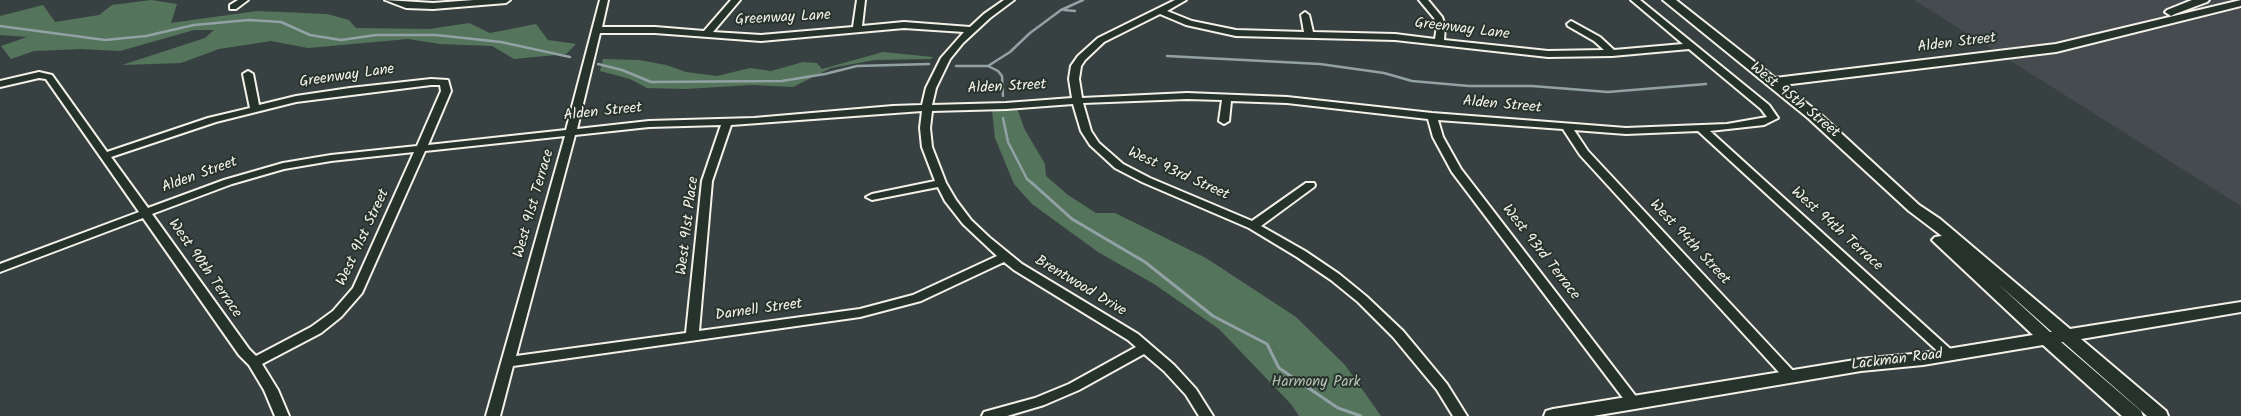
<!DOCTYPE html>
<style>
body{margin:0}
canvas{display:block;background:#384141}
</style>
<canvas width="2241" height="416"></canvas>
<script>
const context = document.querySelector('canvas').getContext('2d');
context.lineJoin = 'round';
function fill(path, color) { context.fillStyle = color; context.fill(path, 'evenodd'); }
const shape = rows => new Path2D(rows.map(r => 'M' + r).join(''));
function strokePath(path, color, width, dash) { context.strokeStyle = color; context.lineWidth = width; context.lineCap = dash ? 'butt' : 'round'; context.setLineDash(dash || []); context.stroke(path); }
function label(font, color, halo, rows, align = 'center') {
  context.font = font + ' Kalam,sans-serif'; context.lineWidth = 4; context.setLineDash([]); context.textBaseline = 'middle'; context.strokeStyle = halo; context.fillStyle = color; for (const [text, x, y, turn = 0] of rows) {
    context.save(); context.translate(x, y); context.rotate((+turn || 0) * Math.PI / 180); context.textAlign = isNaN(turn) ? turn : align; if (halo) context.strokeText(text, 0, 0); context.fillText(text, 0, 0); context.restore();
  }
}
const built = shape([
 [1914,0,2241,0,2241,206]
]);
const green = shape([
 [151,0,177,4,171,23,257,11,327,14,349,20,356,28,429,29,469,23,490,33,536,24,548,40,576,44,566,54,514,59,492,46,440,44,408,39,308,48,271,41,219,49,181,63,122,65,205,38,214,30,194,30,120,51,81,49,34,51,11,59,1,46,27,37,0,35,0,16,43,5,55,22,99,15,112,5],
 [883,52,933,57,931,59,875,60,831,68,793,87,752,85,685,89,647,88,630,79,600,71,603,59,639,60,666,65,686,72,717,76,750,68,771,71,803,62,817,63,822,69],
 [1017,108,1024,128,1045,164,1046,176,1068,195,1096,213,1115,213,1206,258,1296,317,1345,365,1381,416,1299,416,1291,404,1219,329,1154,284,1098,252,1032,204,1014,184,995,138,992,110]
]);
const streamFar1 = shape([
 [1064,10,1075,11],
 [0,26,105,40,146,36,194,25,249,20,281,22,310,35,341,40,376,35,436,35,501,42,570,57],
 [1167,56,1320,64,1384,73,1412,81,1469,86,1532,86,1608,92,1706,84],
 [598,64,622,70,651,82,782,81,825,74,857,66,929,64],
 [956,66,988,66,998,71,1002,76,1003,96],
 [988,66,1010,52,1030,33,1061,10,1083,0],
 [1003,118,1008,142,1027,179,1033,184]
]);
const stream = shape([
 [1032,183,1072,219,1145,262,1213,316,1267,344,1279,368,1338,408,1361,416]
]);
const street = shape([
 [238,0,248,0,236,9,230,9,230,5,238,0],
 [385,0,433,3,474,0,510,0,506,3,433,9,406,8,385,0],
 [600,0,608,0,602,27,655,27,704,31,731,0,740,0,713,32,761,35,853,27,857,0,865,0,862,26,904,22,970,27,984,14,1004,0,1014,0,990,18,963,43,950,59,936,88,932,105,1006,103,1072,98,1069,79,1071,66,1078,56,1098,38,1175,0,1186,0,1167,11,1192,21,1236,30,1304,32,1301,15,1305,12,1309,15,1313,32,1395,34,1435,39,1437,26,1434,18,1419,0,1428,0,1442,17,1445,26,1444,40,1548,51,1604,50,1594,41,1568,26,1567,24,1571,21,1600,37,1614,50,1683,44,1631,0,1640,0,1769,105,1778,118,1764,125,1710,131,1957,355,1955,358,1950,359,1945,358,1698,131,1626,134,1574,130,1588,151,1796,374,1798,377,1796,380,1786,380,1580,155,1563,129,1438,120,1443,137,1461,169,1641,403,1639,406,1634,408,1629,406,1452,172,1433,137,1428,119,1287,103,1231,101,1229,121,1224,124,1219,121,1222,100,1187,99,1083,103,1091,131,1099,143,1123,164,1150,178,1252,221,1306,183,1314,183,1315,185,1314,187,1261,226,1305,251,1339,274,1366,296,1403,331,1447,384,1467,416,1453,416,1437,390,1393,337,1358,302,1331,280,1297,257,1249,228,1142,182,1115,168,1090,145,1081,131,1073,104,1006,109,932,111,930,128,932,147,946,183,956,200,971,220,989,237,1022,264,1138,334,1174,365,1196,389,1213,416,1199,416,1186,395,1164,371,1144,354,1079,390,1044,405,1007,416,982,416,984,412,1035,398,1069,384,1136,347,1128,340,1014,270,1004,262,921,301,860,317,513,366,500,416,486,416,565,136,425,151,362,293,341,317,321,333,262,364,278,390,289,416,275,416,264,390,249,365,239,355,143,218,0,272,0,264,139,212,46,79,39,78,0,87,0,81,39,72,52,75,107,152,208,118,250,108,243,74,248,71,253,74,259,105,296,96,350,88,431,79,448,80,451,91,428,145,566,130,600,0],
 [1160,14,1186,25,1236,36,1395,40,1548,57,1612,56,1689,49,1761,109,1767,117,1727,124,1626,128,1432,113,1287,97,1187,93,1082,98,1079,79,1081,66,1085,60,1104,42,1160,14],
 [904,28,964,32,941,58,926,88,922,105,893,106,754,118,649,121,577,129,600,33,655,33,761,41,904,28],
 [431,85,440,85,441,91,417,146,331,155,283,163,224,180,148,208,111,157,216,122,296,102,431,85],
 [922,111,920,128,922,147,935,181,872,194,866,197,872,200,938,187,945,201,963,224,997,256,913,295,860,309,699,331,712,181,731,125,922,111],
 [721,125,702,181,686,333,516,356,575,135,649,127,721,125],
 [414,152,353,288,333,311,311,327,256,356,249,349,152,214,232,184,284,169,331,161,414,152]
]);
const secondary = shape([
 [1663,0,1676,0,1775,78,2056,44,2241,0,2241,6,2056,52,1783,85,1818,112,1919,205,1940,219,2070,329,2241,302,2241,312,2081,339,2166,411,2168,416,2147,416,2063,342,2061,342,2141,411,2143,416,2122,416,2043,345,1923,365,1861,371,1593,416,1544,416,1546,411,1553,409,1861,359,1923,353,2033,335,1935,243,1932,240,1935,237,1942,236,1909,211,1808,118,1663,0],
 [1997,283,2052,332,2050,332,1997,283],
 [2192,0,2209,0,2207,2,2175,14,2171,16,2165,12,2167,10,2192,0]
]);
const streetNames = [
 ["Greenway Lane",783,19,-3],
 ["Greenway Lane",1462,30,7],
 ["Alden Street",1957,44,-7],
 ["Greenway Lane",347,77,-8],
 ["Alden Street",1007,88,-3],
 ["West 95th Street",1794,101,39],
 ["Alden Street",1502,106,5],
 ["Alden Street",603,113,-6],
 ["West 93rd Street",1178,175,24],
 ["Alden Street",200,176,-20],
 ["West 91st Terrace",535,204,-74],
 ["West 91st Place",689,226,-83],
 ["West 94th Terrace",1836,230,42],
 ["West 91st Street",364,238,-65],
 ["West 94th Street",1689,243,47],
 ["West 93rd Terrace",1540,253,52],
 ["West 90th Terrace",204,269,55],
 ["Brentwood Drive",1080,287,31],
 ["Darnell Street",759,311,-8],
 ["Lackman Road",1897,361,-7]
];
const parkNames = [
 ["Harmony Park",1316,383]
];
fill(built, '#454b4f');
fill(green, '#55745c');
strokePath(streamFar1, '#92a1a4', 2.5);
strokePath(stream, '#92a1a4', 3);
strokePath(street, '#f4f1e8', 4);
strokePath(secondary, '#f4f1e8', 4);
fill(street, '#26332d');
fill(secondary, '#26332d');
label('15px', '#f4f1e8', '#26332d', streetNames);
label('15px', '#b4bfb0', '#26332d', parkNames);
</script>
